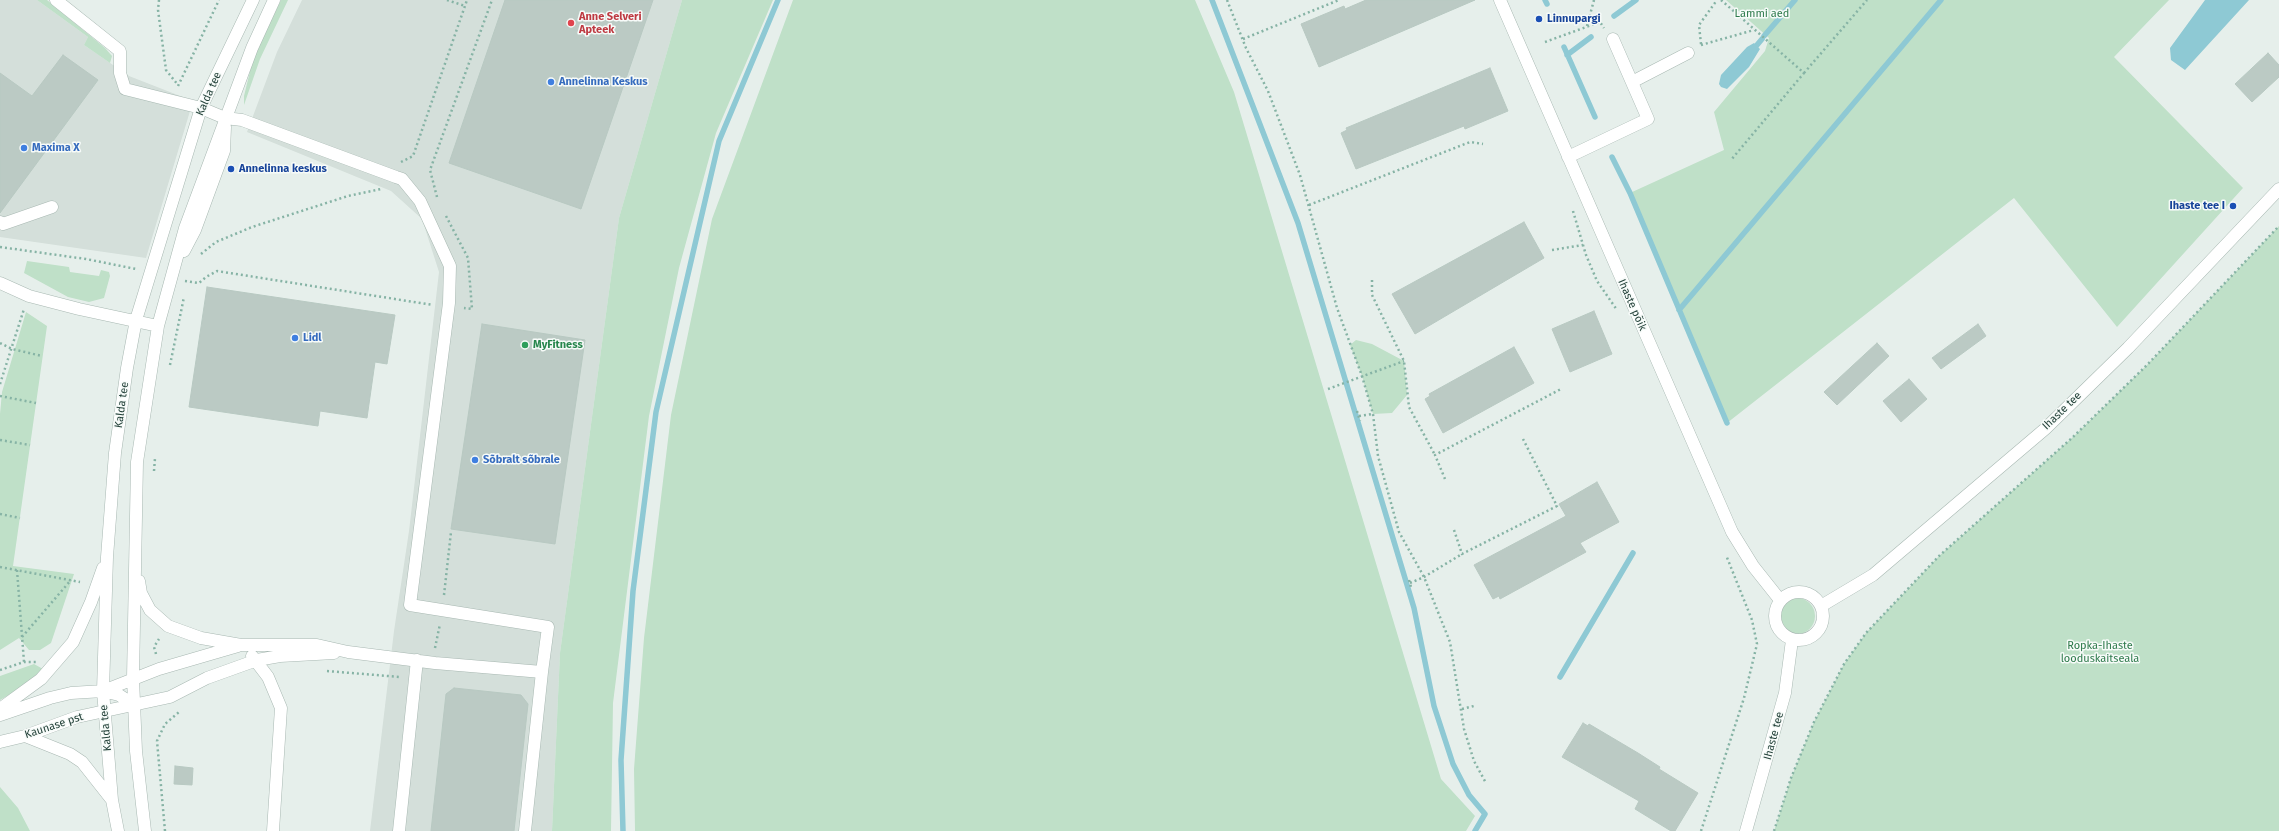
<!DOCTYPE html>
<meta charset="utf-8">
<style>
body{margin:0}
canvas{display:block;background:#e6efeb}
</style>
<canvas width="2279" height="831"></canvas>
<script>
const context = document.querySelector('canvas').getContext('2d');
context.lineJoin = 'round';
function fill(path, color) { context.fillStyle = color; context.fill(path, 'evenodd'); }
const shape = rows => new Path2D(rows.map(r => 'M' + r).join(''));
function strokePath(path, color, width, dash) { context.strokeStyle = color; context.lineWidth = width; context.lineCap = dash ? 'butt' : 'round'; context.setLineDash(dash || []); context.stroke(path); }
function label(font, color, halo, rows, align = 'center') {
  context.font = font + ' "Fira Sans",sans-serif'; context.lineWidth = 3; context.setLineDash([]); context.textBaseline = 'middle'; context.strokeStyle = halo; context.fillStyle = color; for (const [text, x, y, turn = 0] of rows) {
    context.save(); context.translate(x, y); context.rotate((+turn || 0) * Math.PI / 180); context.textAlign = isNaN(turn) ? turn : align; if (halo) context.strokeText(text, 0, 0); context.fillText(text, 0, 0); context.restore();
  }
}
const built = shape([
 [0,0,37,0,88,37,84,45,129,76,193,101,146,258,0,237],
 [302,0,682,0,619,218,560,653,552,831,370,831,394,631,409,531,439,272,422,219,391,191,247,132,277,52]
]);
const green = shape([
 [37,0,47,0,105,48,112,56,110,63,84,45,88,37],
 [281,0,288,0,260,59,244,105,244,96,253,59],
 [682,0,773,0,716,133,679,268,649,416,613,703,611,831,552,831,560,653,619,218],
 [793,0,1195,0,1234,92,1441,779,1475,816,1466,831,635,831,634,769,644,638,671,415,712,219],
 [1726,0,2169,0,2114,57,2243,188,2117,327,2014,198,1727,423,1630,193,1724,150,1714,112,1765,51,1769,38],
 [2279,226,2279,831,1774,831,1791,778,1814,722,1844,664,1866,633,1939,556,2073,437,2147,365],
 [27,261,69,267,70,272,99,276,101,270,109,272,110,276,104,298,89,302,68,297,24,273],
 [26,312,47,326,13,566,74,574,51,643,40,650,29,650,19,638,0,650,0,414,2,392],
 [1356,340,1372,344,1404,361,1407,395,1392,413,1373,414,1362,376,1350,345],
 '1779 616a18 18 0 1 1 36 0a18 18 0 1 1-36 0Z',
 [34,664,43,669,19,689,0,700,0,676],
 [0,787,18,808,30,831,0,831]
]);
const water = shape([
 [2205,0,2249,0,2185,70,2171,60,2170,48],
 [1754,43,1760,49,1749,67,1727,89,1721,87,1719,84,1721,75,1747,47]
]);
const stream = shape([
 [1212,0,1298,223,1414,608,1434,706,1453,764,1469,795,1485,814,1475,831],
 [1545,0,1547,4],
 [1614,16,1636,0],
 [1764,36,1795,0],
 [1564,47,1595,117],
 [1752,51,1762,39],
 [1567,55,1591,37],
 [1612,157,1630,193,1727,423],
 [1679,310,1941,0],
 [1560,677,1633,553],
 [623,831,621,760,633,591,656,412,719,141,778,0]
]);
const building = shape([
 [505,0,653,0,581,209,449,163,505,0],
 [1366,0,1475,0,1319,67,1301,24,1344,6,1345,9,1366,0],
 [2268,53,2279,65,2279,77,2252,102,2235,84,2268,53],
 [63,55,98,80,0,213,0,73,32,96,63,55],
 [1490,68,1508,111,1465,129,1464,126,1356,169,1341,133,1347,130,1346,128,1490,68],
 [1524,222,1544,258,1415,334,1392,294,1524,222],
 [207,287,395,315,387,364,375,362,367,418,320,411,318,426,189,407,207,287],
 [1594,311,1612,354,1570,372,1552,329,1594,311],
 [482,324,585,340,555,544,451,529,482,324],
 [1978,324,1986,336,1941,369,1932,358,1978,324],
 [1877,343,1889,356,1837,405,1824,392,1877,343],
 [1514,347,1534,383,1443,433,1425,399,1430,396,1429,394,1514,347],
 [1909,379,1927,399,1901,422,1883,401,1909,379],
 [1597,482,1619,522,1580,543,1586,552,1500,599,1499,596,1493,599,1474,565,1566,516,1559,504,1597,482],
 [454,688,521,695,528,704,514,831,431,831,446,694,454,688],
 [1583,723,1588,726,1589,724,1638,753,1660,767,1659,769,1698,793,1675,831,1671,831,1635,809,1639,801,1562,757,1583,723],
 [175,766,193,768,192,785,174,784,175,766]
]);
const path = shape([
 [159,0,158,10,166,70,178,85],
 [447,0,465,6],
 [1227,0,1246,48,1268,91,1300,175,1337,308,1362,376,1373,414,1378,456,1399,532,1424,577,1450,642,1464,729,1474,761,1486,783],
 [1721,0,1804,73,1731,160],
 [1587,26,1594,0],
 [1243,39,1339,0],
 [1545,42,1600,22,1604,28],
 [1701,44,1699,25,1717,0],
 [1701,45,1754,30],
 [1804,73,1867,0],
 [178,86,219,0],
 [401,162,413,156,467,0],
 [437,197,430,170,492,0],
 [1309,205,1470,142,1483,144],
 [1573,211,1586,255,1597,281,1617,310],
 [446,216,468,258,472,309,464,308],
 [0,247,86,259,136,269],
 [1552,250,1583,245],
 [201,254,216,242,252,227,348,196,381,189],
 [1372,280,1372,295,1404,361,1409,407,1435,455],
 [185,281,199,283,206,277,217,271,433,305],
 [0,343,12,349,42,356],
 [170,365,184,297],
 [0,384,24,309],
 [1328,389,1404,361],
 [0,396,36,403],
 [1357,411,1360,421],
 [1359,416,1373,414],
 [0,440,30,445],
 [154,471,155,458],
 [1445,479,1435,455,1561,389],
 [0,514,20,518],
 [1454,530,1462,554,1557,506,1523,439],
 [0,567,80,582],
 [17,570,24,662],
 [1409,580,1411,587],
 [1410,583,1424,577,1462,554],
 [444,595,451,532],
 [22,637,71,580],
 [435,648,440,624],
 [156,654,154,647,159,639],
 [0,670,24,662,36,662],
 [327,671,400,677],
 [1462,709,1474,706],
 [165,831,157,741,165,724,179,712],
 [1701,831,1744,698,1757,644,1752,620,1726,555],
 [1774,831,1791,778,1814,722,1844,664,1866,633,1939,556,2073,437,2147,365,2279,226]
]);
const minor = shape([
 [56,0,120,51,120,73,125,89,201,108,225,118,242,120,396,177,402,179,420,201,450,266,449,303,410,605,548,627,542,672],
 [1500,0,1732,532,1753,566,1780,600],
 [1632,82,1688,53],
 [1568,157,1648,119,1613,39],
 [0,222,3,224,52,207],
 [184,251,195,230,224,151,225,127],
 [0,283,29,296,79,309,158,326],
 [139,581,141,593,150,610,168,626,201,638,241,645,317,645,348,652,435,663,542,672,525,831],
 '1775 616a24 24 0 1 1 48 0a24 24 0 1 1-48 0Z',
 [1821,606,1873,575,2045,429,2128,348,2279,189],
 [252,656,268,677,281,708,273,831],
 [103,691,159,669,238,646],
 [0,709,41,679,73,642,91,602,103,568],
 [0,715,50,698,71,693,103,691,119,695,134,705],
 [25,736,70,754,82,762,112,800],
 [0,742,25,736,77,717,170,697,207,678,257,660,280,656,334,653],
 [118,831,112,800,103,691,107,557,115,453,127,368,136,320,201,108,253,0],
 [145,831,136,751,133,678,137,462,158,326,185,228,252,48,274,0],
 [399,831,417,660],
 [1746,831,1785,693,1792,640]
]);
const markers = [
 [1539,19,4,"#1a4fb4"],
 [571,23,4,"#e0444e"],
 [551,82,4,"#3f7fe0"],
 [24,148,4,"#3f7fe0"],
 [231,169,4,"#1a4fb4"],
 [2233,206,4,"#1a4fb4"],
 [295,338,4,"#3f7fe0"],
 [525,345,4,"#2e9e5b"],
 [475,460,4,"#3f7fe0"]
];
const parkNames = [
 ["Lammi aed",1762,14],
 ["Ropka-Ihaste",2100,646],
 ["looduskaitseala",2100,659]
];
const healthNames = [
 ["Anne Selveri",579,17],
 ["Apteek",579,30]
];
const transitNames = [
 ["Linnupargi",1547,19],
 ["Annelinna keskus",239,169],
 ["Ihaste tee I",2225,206,"right"]
];
const shopNames = [
 ["Annelinna Keskus",559,82],
 ["Maxima X",32,148],
 ["Lidl",303,338],
 ["Sõbralt sõbrale",483,460]
];
const streetNames = [
 ["Kalda tee",209,94,-66],
 ["Ihaste põik",1632,305,66],
 ["Kalda tee",122,405,-82],
 ["Ihaste tee",2062,411,-44],
 ["Kaunase pst",54,726,-18],
 ["Kalda tee",106,728,-95],
 ["Ihaste tee",1774,736,-75]
];
const leisureNames = [
 ["MyFitness",533,345]
];
fill(built, '#d4dfda');
fill(green, '#bfe0c8');
fill(water, '#8ec9d4');
strokePath(stream, '#8ec9d4', 5.5);
fill(building, '#bbcac4');
strokePath(building, '#b8c9c2', 1);
strokePath(minor, '#a8b8b2', 13);
strokePath(path, '#86b3a5', 2.5, [2, 3]);
strokePath(minor, '#fff', 12);
for (const [x, y, r, color] of markers) { const dot = new Path2D(); dot.arc(x, y, r, 0, 2 * Math.PI); context.fillStyle = color; context.fill(dot); strokePath(dot, '#f7fbf9', 1.5); }
label('11px', '#2d7a4b', '#f7fbf9', parkNames);
label('bold 11px', '#be3a42', '#f7fbf9', healthNames, 'left');
label('bold 11px', '#164399', '#f7fbf9', transitNames, 'left');
label('bold 11px', '#366cbe', '#f7fbf9', shopNames, 'left');
label('11px', '#24423a', '#f7fbf9', streetNames);
label('bold 11px', '#27864d', '#f7fbf9', leisureNames, 'left');
</script>
